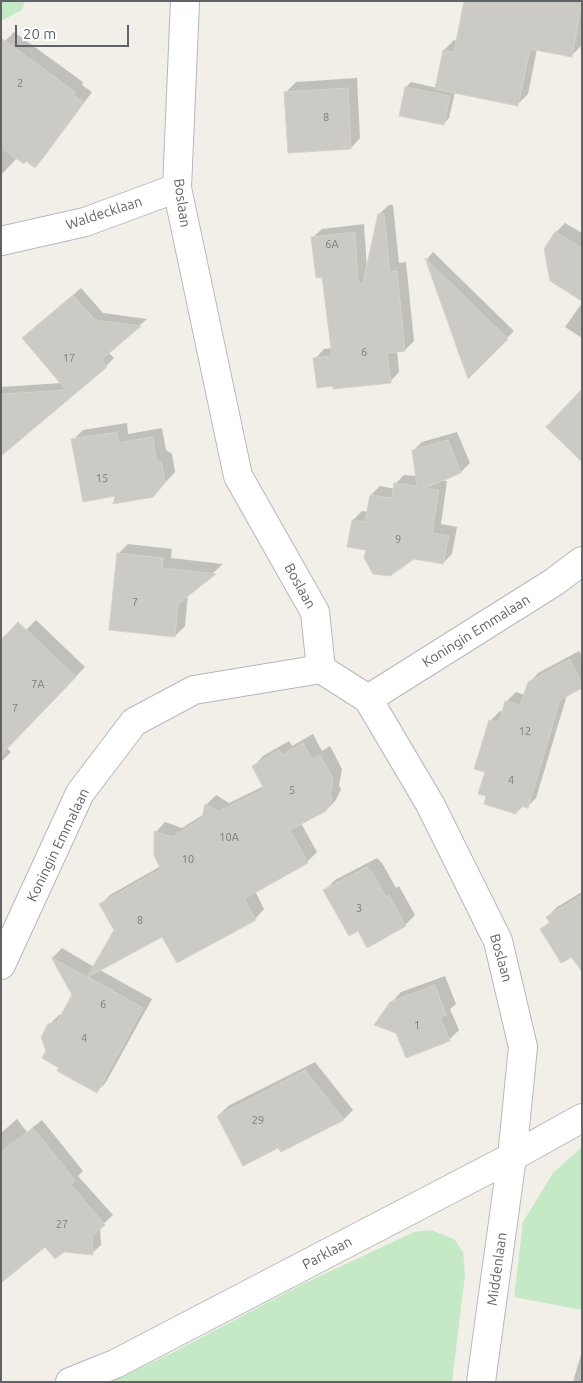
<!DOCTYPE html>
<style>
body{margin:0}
#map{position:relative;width:583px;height:1383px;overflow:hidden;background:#f1efe8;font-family:Ubuntu,sans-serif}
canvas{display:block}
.frame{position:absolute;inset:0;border:2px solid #5f6368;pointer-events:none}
.scale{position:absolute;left:15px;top:25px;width:114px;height:22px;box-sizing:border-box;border:2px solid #5f6368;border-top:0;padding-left:6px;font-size:15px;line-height:18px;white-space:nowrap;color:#5f6368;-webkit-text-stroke:4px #fff;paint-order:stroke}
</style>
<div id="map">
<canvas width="583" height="1383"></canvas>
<div class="frame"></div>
<div class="scale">20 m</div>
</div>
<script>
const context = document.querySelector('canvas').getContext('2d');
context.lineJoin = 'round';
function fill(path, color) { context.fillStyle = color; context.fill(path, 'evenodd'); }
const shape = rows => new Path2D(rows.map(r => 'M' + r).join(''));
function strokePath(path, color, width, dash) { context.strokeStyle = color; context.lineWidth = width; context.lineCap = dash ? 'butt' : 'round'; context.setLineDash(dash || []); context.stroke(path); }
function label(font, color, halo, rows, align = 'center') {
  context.font = font + ' Ubuntu,sans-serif'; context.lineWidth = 4.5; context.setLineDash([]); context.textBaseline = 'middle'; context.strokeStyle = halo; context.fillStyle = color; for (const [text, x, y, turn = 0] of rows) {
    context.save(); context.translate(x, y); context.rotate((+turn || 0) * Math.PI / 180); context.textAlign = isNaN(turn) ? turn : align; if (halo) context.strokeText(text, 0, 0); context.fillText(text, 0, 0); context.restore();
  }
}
const green = shape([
 [1,1,25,1,22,10,1,21],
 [582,1147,582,1310,514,1297,523,1222,553,1173],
 [431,1230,454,1239,463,1252,465,1275,452,1382,111,1382,172,1353,301,1285,414,1232]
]);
const shadow = shape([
 [582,1,581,46,571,56,537,49,528,94,518,104,455,92,449,118,444,124,406,87,411,82,437,88,444,50,454,40,457,41],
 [14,32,83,82,82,85,92,92,44,157,35,167,26,160,17,158,1,175,1,45],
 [357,78,360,138,351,148,286,92,296,82],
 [389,205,393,205,399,263,406,262,414,341,405,350,397,351,399,372,390,382,315,359,324,349,332,348,323,276,312,238,322,229,364,224,367,270,379,214],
 [565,223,582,233,582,300,545,249,556,232],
 [433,252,514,331,469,376,427,259],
 [81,288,103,313,147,319,108,352,114,358,106,366,1,451,1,387,62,383,24,338],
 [582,303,582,338,565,327],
 [127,423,128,434,162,428,166,450,172,454,175,472,153,496,116,495,73,440,83,430],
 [457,432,470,463,461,472,440,480,447,481,441,524,457,527,452,554,443,563,349,546,353,520,362,511,368,512,371,495,380,486,395,489,396,483,404,475,417,476,413,451,422,442],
 [128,544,172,549,171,558,223,564,188,595,185,626,175,636,118,554],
 [36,620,85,667,7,748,11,752,1,762,1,639,8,633,29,643,27,629],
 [579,651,582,656,582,687,567,695,536,798,527,807,523,806,516,813,488,795,486,771,490,721,500,711,503,712,507,701,516,692,525,695,529,683,538,673],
 [313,734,322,751,330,746,342,769,339,785,341,789,336,800,326,810,301,823,317,852,307,862,255,891,264,909,255,919,162,935,100,970,152,999,106,1082,97,1092,61,1067,48,1051,49,1025,59,1015,63,1014,73,996,53,957,62,948,94,967,115,930,101,904,110,895,161,866,156,832,165,822,182,828,204,814,206,805,216,795,229,803,264,786,254,766,263,756,289,741,292,746],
 [377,858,382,863,396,888,399,886,415,915,405,925,358,929,325,890,335,880],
 [582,892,582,961,576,964,570,956,542,929,550,921,547,917,557,907],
 [445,976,456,1004,450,1009,459,1030,449,1040,391,1003,401,992],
 [315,1062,353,1110,344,1119,281,1151,279,1147,218,1116,228,1106],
 [17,1119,27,1132,42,1120,83,1171,78,1176,113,1215,100,1227,101,1245,92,1253,45,1245,1,1282,1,1133],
 [582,1351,582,1382,573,1382]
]);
const building = shape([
 [464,1,582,1,572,57,530,49,518,106,435,89,443,50,454,52,464,1],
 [1,38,75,92,73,95,84,102,35,168,26,161,24,164,1,148,1,38],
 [405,87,450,96,444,125,399,116,405,87],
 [348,88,351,149,288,153,284,92,348,88],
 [378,214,384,214,390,272,397,271,405,351,387,353,391,383,333,389,333,386,317,388,313,358,332,356,322,277,316,278,311,237,355,232,358,283,363,283,378,214],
 [555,232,582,248,582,301,550,281,544,249,555,232],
 [425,258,508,339,468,379,425,258],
 [73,295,95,320,141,326,101,360,107,367,1,456,1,394,66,390,22,338,73,295],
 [582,389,582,462,546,427,582,389],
 [117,432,119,443,153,437,156,460,162,464,165,483,153,497,113,504,115,496,83,502,71,439,117,432],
 [448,440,461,473,425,488,439,490,432,533,449,536,443,564,414,559,390,576,373,574,364,558,366,550,347,547,352,520,365,522,370,495,392,498,394,483,417,486,412,450,448,440],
 [117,553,163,558,162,568,216,574,178,604,175,637,109,630,117,553],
 [18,622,76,677,1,755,1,640,18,622],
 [570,659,582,683,582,688,560,700,528,808,519,806,516,814,484,804,486,796,478,794,485,772,474,769,489,720,499,722,505,701,520,705,528,682,570,659],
 [303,743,312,759,320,755,333,779,330,795,332,799,326,811,290,830,308,863,244,899,256,920,177,963,162,937,88,977,143,1008,97,1093,57,1071,59,1068,42,1058,46,1051,41,1037,48,1024,57,1022,72,995,51,957,87,977,114,930,99,904,161,869,154,856,154,831,172,837,202,818,205,804,219,811,264,789,252,766,279,750,282,755,303,743],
 [367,867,371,872,372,872,386,897,389,895,406,926,367,948,358,931,349,936,323,890,367,867],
 [582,895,582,972,572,957,561,963,540,929,550,923,546,917,582,895],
 [435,985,446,1015,440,1017,450,1041,406,1058,396,1033,374,1025,390,1002,435,985],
 [305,1070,344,1120,281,1152,278,1148,243,1166,217,1116,305,1070],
 [33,1128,75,1180,71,1185,105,1225,92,1236,93,1255,64,1252,55,1259,45,1247,1,1283,1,1152,33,1128]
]);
const street = shape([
 [185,1,177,188,238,476,315,612,321,669],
 [1,241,85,222,177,188],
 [321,669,368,699,430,804,498,941,523,1047,512,1157,481,1382],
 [368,699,554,582,582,561],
 [1,965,80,793,134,722,194,690,321,669],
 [70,1382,115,1364,512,1157,582,1118]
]);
const numberNames = [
 ["2",20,83],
 ["8",326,117],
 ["6A",332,244],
 ["6",364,352],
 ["17",69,358],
 ["15",102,478],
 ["9",398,539],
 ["7",135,602],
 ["7A",38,684],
 ["7",15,708],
 ["12",525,731],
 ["4",511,780],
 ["5",292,790],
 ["10A",229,837],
 ["10",188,859],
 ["3",359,908],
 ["8",140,920],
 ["6",103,1004],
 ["1",417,1025],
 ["4",84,1038],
 ["29",258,1120],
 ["27",62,1224]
];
const streetNames = [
 ["Boslaan",182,203,82],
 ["Waldecklaan",104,213,-18],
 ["Boslaan",300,586,61],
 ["Koningin Emmalaan",476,631,-32],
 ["Koningin Emmalaan",58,845,-64],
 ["Boslaan",501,958,74],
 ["Parklaan",327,1253,-28],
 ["Middenlaan",497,1269,-82]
];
fill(green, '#c5e8c5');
fill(shadow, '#0003');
fill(building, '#cccac5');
strokePath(building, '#d6d1c6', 1);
strokePath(street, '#b5b8bc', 30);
strokePath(street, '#fff', 28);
label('11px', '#7a7d7f', null, numberNames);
label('14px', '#5f6368', '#fff', streetNames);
</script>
